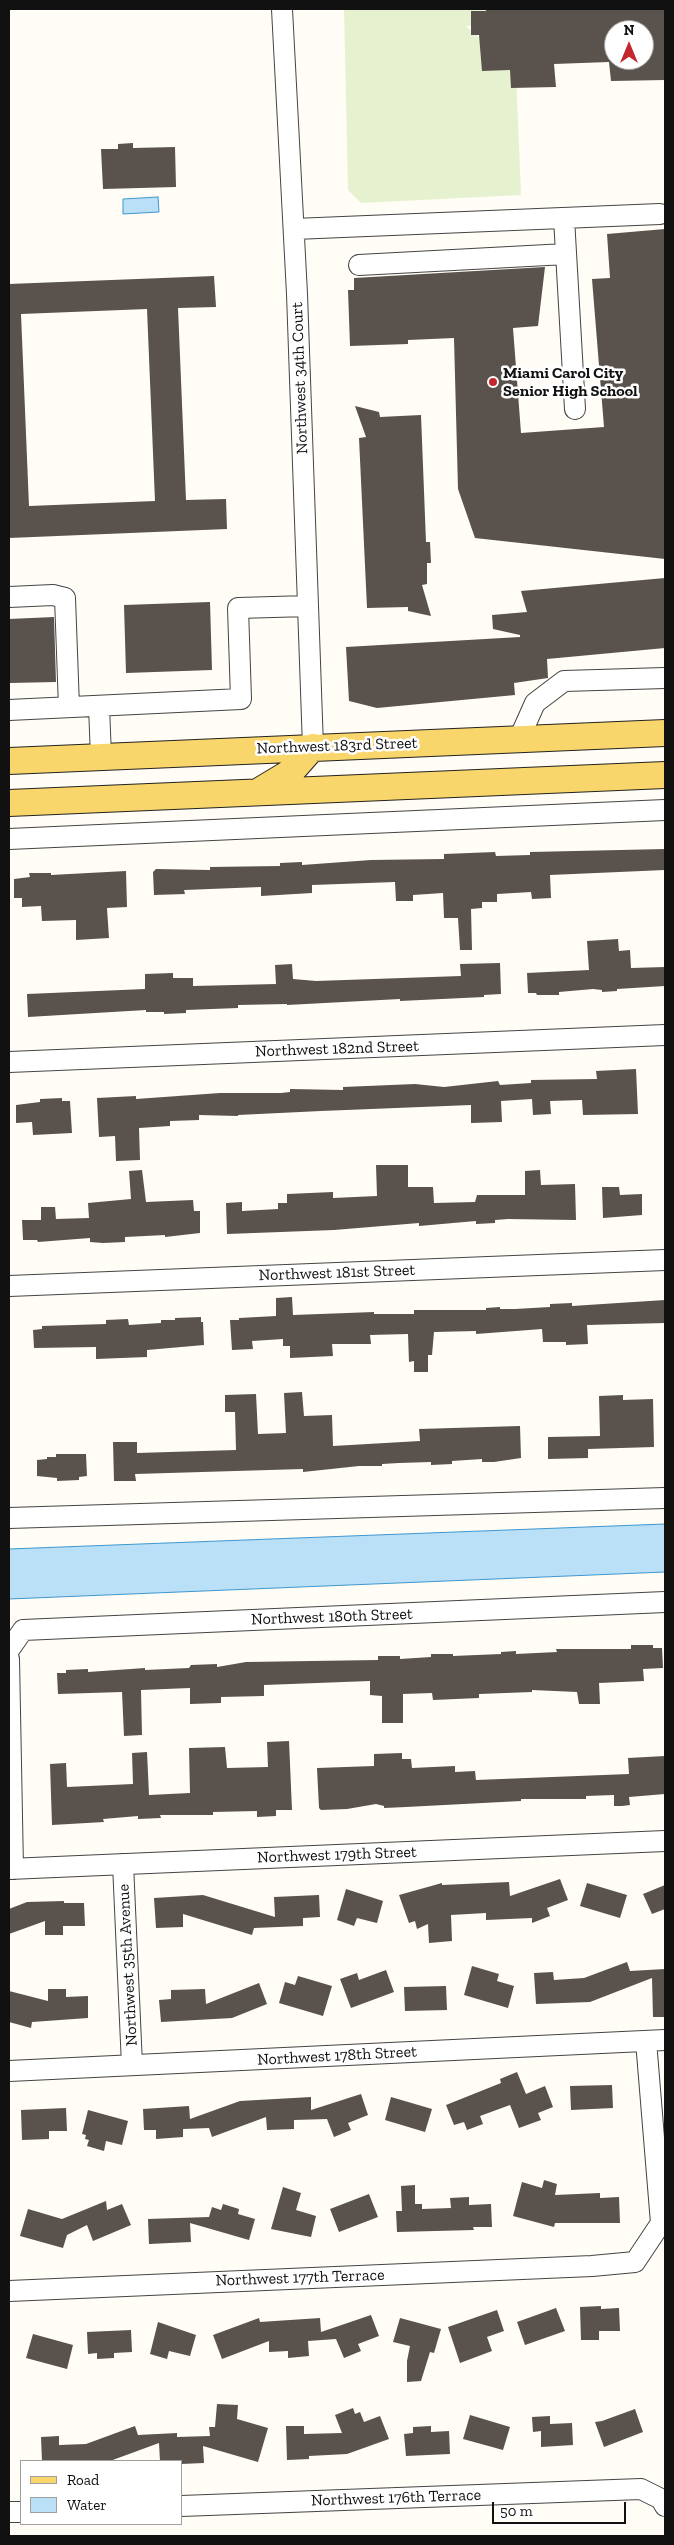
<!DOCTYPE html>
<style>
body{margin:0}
#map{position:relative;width:674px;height:2545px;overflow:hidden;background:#fffdf5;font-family:"Zilla Slab",serif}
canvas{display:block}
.frame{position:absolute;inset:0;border:10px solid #111;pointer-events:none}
.legend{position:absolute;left:20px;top:2460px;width:162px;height:65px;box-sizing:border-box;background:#fff;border:1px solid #a0a0a0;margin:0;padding:6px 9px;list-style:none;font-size:15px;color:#111}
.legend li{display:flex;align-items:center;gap:10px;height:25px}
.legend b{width:25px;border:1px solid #a0a0a0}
.north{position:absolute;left:604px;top:20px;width:50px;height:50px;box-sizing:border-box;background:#fff;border:1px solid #a0a0a0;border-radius:50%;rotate:0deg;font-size:14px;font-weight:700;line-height:20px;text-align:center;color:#111}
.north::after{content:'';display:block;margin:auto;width:18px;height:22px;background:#c4262e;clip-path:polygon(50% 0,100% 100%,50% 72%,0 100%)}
.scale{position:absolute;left:492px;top:2502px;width:134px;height:22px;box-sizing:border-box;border:2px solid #111;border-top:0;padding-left:6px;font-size:15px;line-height:18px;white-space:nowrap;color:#111;-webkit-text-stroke:4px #fff;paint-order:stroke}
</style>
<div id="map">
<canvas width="674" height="2545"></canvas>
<div class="frame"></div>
<ul class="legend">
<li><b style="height:6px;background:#f9d66b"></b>Road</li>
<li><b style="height:14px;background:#b9e0f7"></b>Water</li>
</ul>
<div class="north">N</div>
<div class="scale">50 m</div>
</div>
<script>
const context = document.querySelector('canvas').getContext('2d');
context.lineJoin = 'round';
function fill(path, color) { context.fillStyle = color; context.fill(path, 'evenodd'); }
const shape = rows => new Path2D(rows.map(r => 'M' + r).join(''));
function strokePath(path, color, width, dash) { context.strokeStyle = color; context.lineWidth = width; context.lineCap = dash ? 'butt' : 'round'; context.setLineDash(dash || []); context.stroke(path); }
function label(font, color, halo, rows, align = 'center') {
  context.font = font + ' "Zilla Slab",serif'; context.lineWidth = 5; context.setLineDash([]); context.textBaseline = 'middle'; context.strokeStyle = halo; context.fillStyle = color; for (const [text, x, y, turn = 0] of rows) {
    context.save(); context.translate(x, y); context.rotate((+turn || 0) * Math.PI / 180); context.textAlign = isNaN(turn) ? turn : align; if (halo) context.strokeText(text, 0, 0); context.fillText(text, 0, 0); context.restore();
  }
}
const pitch = shape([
 [344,9,521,9,507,24,466,26,516,72,521,195,361,203,348,190]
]);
const water = shape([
 [158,197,159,212,123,214,123,199,158,197],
 [665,1524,665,1572,9,1599,9,1549,665,1524]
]);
const building = shape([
 [486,9,665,9,665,80,611,81,609,62,554,64,556,87,511,88,510,70,482,71,479,35,471,35,471,11,486,11],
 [614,30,644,30,644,60,614,60],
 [133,143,133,148,175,147,176,187,103,189,101,149,118,149,118,144],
 [665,229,665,559,475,538,458,489,454,338,408,340,408,344,350,346,348,290,354,290,354,278,545,267,538,326,513,328,521,433,604,427,592,279,610,278,607,234],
 [214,276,216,307,178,308,186,500,226,499,227,529,9,538,9,284],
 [147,309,155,501,29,506,21,314],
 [355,406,379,412,380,417,421,415,426,542,430,542,431,563,427,563,427,584,422,585,431,616,408,611,408,607,367,608,359,438,366,437],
 [665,578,665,648,547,659,548,678,514,683,515,695,377,708,349,701,346,647,520,637,520,635,493,629,492,615,527,612,521,591],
 [210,602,212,670,126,673,124,605],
 [54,617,56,682,9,683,9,619],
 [665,849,665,870,550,875,551,898,532,899,531,892,497,894,497,902,482,902,482,908,471,909,472,950,460,950,458,918,444,918,443,893,413,895,413,901,396,901,395,882,312,885,312,893,261,896,261,887,184,890,185,894,154,895,153,872,156,869,210,870,210,867,280,866,280,863,302,862,302,865,371,860,444,859,444,854,495,852,496,856,530,855,530,852],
 [126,871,127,907,107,908,109,938,76,940,76,920,42,921,41,906,22,907,22,898,14,898,14,879,30,877,29,873,51,873,51,875],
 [618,939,619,951,630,950,631,968,665,967,665,986,617,989,617,991,602,992,602,990,593,989,559,992,559,995,537,995,536,993,528,993,527,973,589,970,587,941],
 [500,963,501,994,484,995,484,997,400,1001,400,999,287,1005,287,1004,238,1005,238,1008,186,1010,186,1013,164,1014,164,1012,146,1012,146,1010,28,1017,27,994,145,989,145,974,173,973,173,978,193,978,193,986,276,984,275,965,292,964,293,979,316,981,461,976,460,964],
 [636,1069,638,1114,583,1115,582,1100,550,1101,551,1114,533,1115,532,1099,501,1101,502,1122,471,1123,471,1105,321,1111,238,1115,238,1116,199,1115,199,1120,170,1121,170,1126,139,1128,140,1160,116,1161,115,1136,99,1137,97,1098,136,1096,136,1099,220,1093,281,1093,290,1092,290,1089,343,1090,343,1087,415,1084,444,1087,498,1081,500,1085,531,1083,531,1080,597,1079,596,1071],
 [62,1098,62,1101,70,1101,72,1133,33,1135,32,1122,16,1123,16,1105,40,1102,40,1099],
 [376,1165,408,1165,408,1187,433,1187,434,1203,475,1202,477,1195,525,1195,525,1171,540,1170,541,1185,575,1184,576,1220,508,1219,495,1220,495,1223,476,1224,476,1221,419,1226,419,1223,334,1230,227,1234,226,1203,242,1202,242,1211,278,1209,278,1203,287,1203,287,1194,333,1192,333,1198,377,1196],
 [142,1170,146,1202,193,1200,194,1211,200,1211,200,1233,165,1237,165,1235,125,1237,125,1242,103,1243,90,1242,90,1238,38,1242,37,1240,23,1240,22,1220,41,1220,41,1207,55,1207,56,1219,89,1218,88,1203,131,1199,129,1171],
 [602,1187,619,1187,620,1195,642,1194,642,1215,603,1218],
 [292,1297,293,1315,374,1312,374,1314,414,1314,414,1310,486,1310,486,1308,500,1307,500,1309,515,1309,550,1307,550,1304,572,1303,572,1306,665,1300,665,1323,587,1325,588,1344,566,1345,566,1342,543,1342,542,1329,476,1334,476,1331,434,1332,432,1355,428,1355,428,1372,414,1372,414,1361,409,1362,408,1334,370,1335,371,1344,332,1344,333,1356,290,1358,290,1346,283,1346,283,1339,252,1341,253,1349,232,1350,230,1320,239,1320,239,1318,276,1316,276,1298],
 [201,1317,201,1322,203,1322,204,1345,147,1350,147,1357,96,1359,96,1347,34,1348,33,1330,42,1329,42,1326,106,1324,106,1320,128,1319,129,1325,161,1323,161,1320,175,1320,175,1318],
 [302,1392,304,1416,332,1415,333,1446,420,1441,419,1429,520,1426,521,1458,494,1462,482,1462,482,1459,452,1461,452,1464,431,1465,431,1462,399,1463,382,1464,382,1466,359,1466,303,1472,303,1469,135,1474,136,1481,114,1481,113,1442,137,1442,137,1453,236,1450,235,1412,225,1412,225,1395,256,1394,258,1434,286,1433,284,1393],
 [623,1395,623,1400,653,1399,654,1447,588,1449,588,1458,548,1459,548,1437,600,1436,599,1396],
 [56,1454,86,1454,87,1476,79,1477,79,1480,57,1481,57,1478,37,1476,37,1460,47,1459,47,1457,56,1457],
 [631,1645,653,1645,653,1648,662,1648,663,1668,643,1669,644,1681,599,1683,600,1704,579,1704,577,1692,532,1690,532,1692,479,1694,479,1698,433,1700,432,1693,403,1694,403,1723,382,1723,382,1696,370,1695,370,1681,264,1685,264,1696,221,1697,221,1703,190,1704,190,1688,141,1690,142,1735,124,1736,122,1692,58,1694,57,1673,66,1673,66,1670,88,1669,88,1672,145,1668,145,1670,189,1668,191,1665,217,1664,217,1667,246,1662,378,1660,378,1656,400,1656,400,1659,431,1657,431,1654,453,1654,453,1656,501,1654,501,1652,516,1651,516,1654,557,1652,556,1649,631,1649],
 [289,1741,292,1810,276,1810,276,1816,257,1817,257,1811,213,1812,213,1815,160,1815,161,1818,138,1819,138,1816,103,1819,104,1822,52,1825,50,1764,66,1763,67,1787,133,1784,132,1753,147,1752,149,1795,190,1793,189,1748,225,1747,227,1768,268,1767,267,1742],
 [402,1753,402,1759,411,1759,412,1768,455,1766,455,1772,475,1771,476,1780,629,1774,628,1758,665,1756,665,1794,629,1797,630,1805,622,1806,614,1806,614,1795,586,1796,586,1799,521,1799,521,1801,406,1807,384,1808,384,1806,376,1804,347,1809,321,1810,319,1808,317,1768,374,1766,374,1754],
 [560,1879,568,1900,547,1908,550,1916,532,1923,532,1918,486,1920,486,1913,451,1915,452,1941,429,1943,428,1924,417,1929,415,1921,409,1923,399,1895,442,1883,442,1885,509,1882,510,1896],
 [587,1883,627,1895,620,1918,580,1906],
 [665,1885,665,1909,652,1914,643,1894],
 [346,1889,383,1901,377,1923,357,1918,354,1926,337,1920],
 [203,1895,275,1917,274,1897,319,1895,320,1917,303,1918,303,1926,254,1928,252,1935,183,1914,183,1927,156,1928,154,1898],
 [64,1901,64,1903,84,1903,85,1926,63,1926,63,1935,45,1935,45,1921,9,1934,9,1909,27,1902],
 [627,1962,630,1971,665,1969,665,2017,653,2017,652,1978,590,2002,536,2004,534,1973,553,1972,554,1980,584,1978],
 [472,1966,499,1974,497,1981,514,1986,508,2008,464,1995],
 [386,1970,394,1992,351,2008,340,1979,357,1973,359,1980],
 [298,1976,332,1986,323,2016,279,2003,285,1982,295,1985],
 [259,1983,267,2004,232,2018,161,2022,159,2000,171,1999,171,1990,205,1989,206,2004],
 [446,1986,447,2010,405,2011,404,1987],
 [48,1989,66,1989,66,1997,88,1996,88,2018,32,2022,31,2028,9,2022,9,1991,48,2001],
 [517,2072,526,2094,545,2086,553,2107,538,2113,541,2120,519,2128,510,2105,480,2116,483,2124,467,2130,464,2122,454,2125,446,2105,501,2083,500,2079],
 [612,2085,613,2108,571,2110,570,2086],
 [361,2094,368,2115,348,2123,351,2130,334,2137,327,2119,294,2120,294,2129,267,2130,266,2117,212,2137,209,2128,183,2129,183,2137,156,2139,156,2130,144,2130,143,2109,189,2106,190,2119,240,2101,311,2097,311,2110],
 [391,2097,432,2109,425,2132,385,2120],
 [66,2108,67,2131,49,2131,49,2139,22,2140,21,2110],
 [88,2110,128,2121,122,2145,106,2141,104,2151,87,2146,89,2140,85,2139,86,2135,82,2134],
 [544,2180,557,2184,555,2195,600,2193,600,2198,619,2197,620,2223,555,2223,554,2227,513,2216,522,2182,542,2188],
 [415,2185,415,2204,422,2204,422,2209,451,2208,450,2198,469,2197,469,2205,491,2204,492,2227,473,2227,474,2230,397,2232,396,2211,402,2211,401,2186],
 [283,2187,301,2193,296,2210,316,2216,311,2237,271,2229],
 [369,2194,378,2217,339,2232,330,2209],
 [106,2201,107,2210,122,2204,131,2225,93,2241,87,2225,67,2235,63,2248,20,2236,28,2209,62,2219],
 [223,2204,239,2209,238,2214,255,2219,249,2240,190,2223,191,2242,149,2244,148,2219,209,2217,212,2207,221,2210],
 [601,2306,601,2309,619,2308,620,2331,599,2331,599,2340,581,2340,580,2307],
 [556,2308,565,2331,525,2345,517,2322],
 [497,2310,504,2331,487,2337,492,2351,460,2363,448,2327],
 [371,2315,379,2336,358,2344,361,2351,344,2358,336,2339,308,2341,309,2356,288,2358,288,2351,269,2352,269,2341,222,2359,213,2335,259,2318,260,2322,320,2318,321,2332],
 [400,2318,441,2329,434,2353,430,2352,421,2381,407,2382,407,2361,410,2346,393,2342],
 [158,2322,196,2335,190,2356,169,2351,167,2359,150,2354],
 [131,2330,132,2352,114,2353,114,2358,97,2359,97,2353,88,2354,87,2332],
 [33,2334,73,2345,67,2369,26,2358],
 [217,2404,238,2405,237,2419,268,2428,258,2462,203,2446,204,2463,181,2464,181,2461,160,2461,159,2443,110,2461,42,2461,41,2437,59,2436,59,2445,86,2444,135,2426,138,2435,177,2433,177,2437,210,2436,209,2427,215,2427],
 [353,2408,355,2414,360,2412,364,2422,380,2416,389,2439,347,2454,309,2456,309,2459,287,2460,286,2426,304,2426,304,2434,342,2433,335,2415],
 [635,2409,643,2432,604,2447,595,2422,602,2421],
 [470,2415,510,2427,503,2450,463,2439],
 [550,2416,550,2424,572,2423,573,2445,541,2447,541,2431,533,2432,532,2417],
 [431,2426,431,2432,449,2431,450,2454,406,2456,404,2434,413,2433,413,2427]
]);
const minor = shape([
 [282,9,297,294,313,747],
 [564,218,575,409],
 [294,229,660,214],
 [359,265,566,254],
 [9,597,53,595,65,598,69,707],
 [99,706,101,757],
 [9,710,241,699,238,608,308,606],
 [519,739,535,703,564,681,665,678],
 [9,839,665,810],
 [9,1062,665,1035],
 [9,1286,665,1260],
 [9,1518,665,1498],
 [9,1650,23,1630,665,1602],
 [9,1659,13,1869],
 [123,1864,132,2065],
 [9,1869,665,1841],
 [9,2071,665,2040],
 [9,2291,592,2266,635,2262,661,2223,646,2041],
 [181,2506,641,2489,661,2499,665,2506],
 [9,2512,21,2512]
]);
const major = shape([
 [9,761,665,733],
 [261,790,291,772,313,747],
 [9,803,665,775]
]);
const markers = [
 [493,382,5,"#c4262e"]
];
const poiNames = [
 ["Miami Carol City",503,373],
 ["Senior High School",503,391]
];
const streetNames = [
 ["Northwest 34th Court",300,378,-92],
 ["Northwest 183rd Street",337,746,-2],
 ["Northwest 182nd Street",337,1049,-2],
 ["Northwest 181st Street",337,1273,-2],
 ["Northwest 180th Street",332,1617,-2],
 ["Northwest 179th Street",337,1855,-2],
 ["Northwest 35th Avenue",128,1965,-93],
 ["Northwest 178th Street",337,2056,-3],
 ["Northwest 177th Terrace",300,2278,-2],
 ["Northwest 176th Terrace",396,2498,-2]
];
fill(pitch, '#e6f2cf');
fill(water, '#b9e0f7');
strokePath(water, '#3f96cf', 1);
fill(building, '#5a524d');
strokePath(minor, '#444', 22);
strokePath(major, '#222', 28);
strokePath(minor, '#fff', 20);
strokePath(major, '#f9d66b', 26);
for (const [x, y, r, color] of markers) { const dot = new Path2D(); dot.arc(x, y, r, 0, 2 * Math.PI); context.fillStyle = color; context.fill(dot); strokePath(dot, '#fff', 2); }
label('bold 16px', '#111', '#fff', poiNames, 'left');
label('16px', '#111', '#fff', streetNames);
</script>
